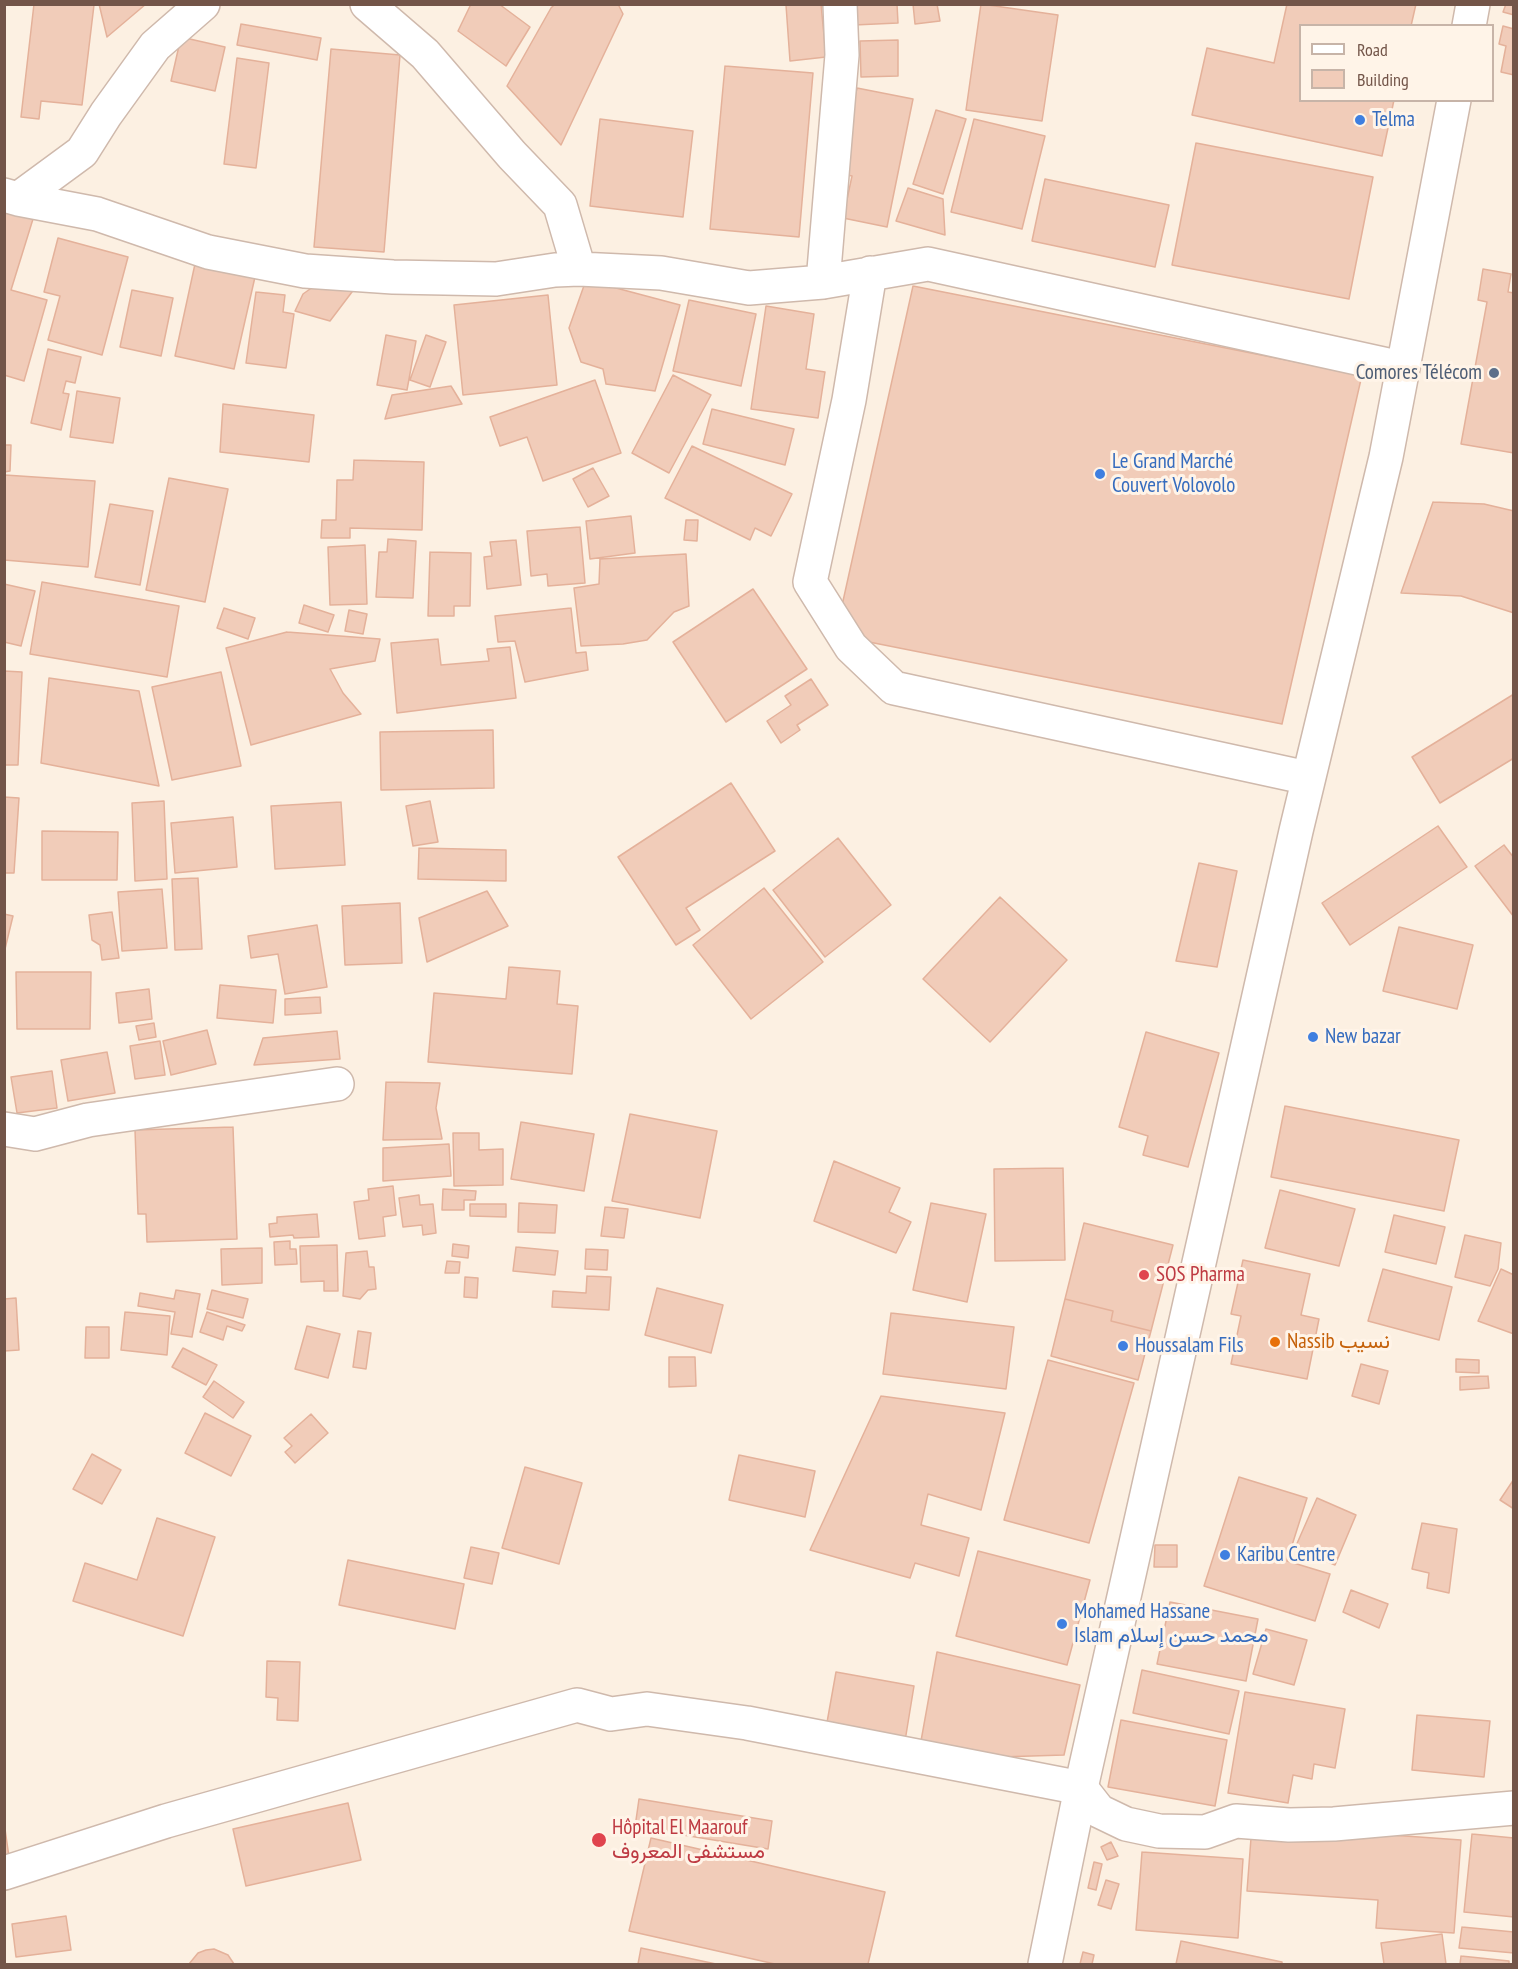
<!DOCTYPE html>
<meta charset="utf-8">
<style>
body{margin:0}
#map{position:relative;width:1518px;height:1969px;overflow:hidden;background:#fcf0e2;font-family:"PT Sans Narrow",sans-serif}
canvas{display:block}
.frame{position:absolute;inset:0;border:6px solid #735549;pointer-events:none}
.legend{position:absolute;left:1299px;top:24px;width:195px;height:78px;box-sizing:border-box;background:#fff4e8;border:2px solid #c7b4a8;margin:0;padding:8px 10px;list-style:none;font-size:18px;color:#735549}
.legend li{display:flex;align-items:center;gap:12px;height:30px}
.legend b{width:30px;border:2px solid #c7b4a8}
</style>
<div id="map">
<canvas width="1518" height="1969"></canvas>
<div class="frame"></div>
<ul class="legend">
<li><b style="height:8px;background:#fff"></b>Road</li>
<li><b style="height:16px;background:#f1ccb9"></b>Building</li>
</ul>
</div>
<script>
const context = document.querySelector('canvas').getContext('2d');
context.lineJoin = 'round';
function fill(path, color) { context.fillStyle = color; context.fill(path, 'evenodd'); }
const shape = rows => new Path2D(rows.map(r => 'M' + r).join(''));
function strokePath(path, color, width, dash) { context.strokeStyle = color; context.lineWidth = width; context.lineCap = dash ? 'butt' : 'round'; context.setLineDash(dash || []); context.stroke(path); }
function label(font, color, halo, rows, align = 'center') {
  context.font = font + ' "PT Sans Narrow",Vazirmatn,sans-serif'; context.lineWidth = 6; context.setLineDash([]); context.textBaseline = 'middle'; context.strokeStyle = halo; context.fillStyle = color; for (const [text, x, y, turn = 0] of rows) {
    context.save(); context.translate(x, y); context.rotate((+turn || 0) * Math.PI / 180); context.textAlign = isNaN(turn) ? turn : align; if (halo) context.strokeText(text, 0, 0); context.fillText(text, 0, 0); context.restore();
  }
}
const building = shape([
 [34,4,94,5,82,105,41,101,39,119,21,117,34,4],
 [99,4,146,4,107,37,99,4],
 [471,4,499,4,530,27,506,66,458,31,471,4],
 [555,4,618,4,623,14,561,145,507,86,551,8,555,4],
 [821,4,826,57,790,61,786,5,821,4],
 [854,4,897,4,898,23,854,25,854,4],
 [913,4,937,4,940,21,915,24,913,4],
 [981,4,1058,15,1042,121,966,110,981,4],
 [1287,4,1416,4,1411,26,1300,26,1300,100,1394,100,1382,156,1192,115,1207,48,1274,63,1287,4],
 [1506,4,1514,4,1514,15,1503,12,1506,4],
 [241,24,321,38,317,60,237,45,241,24],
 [1503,26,1514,29,1514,75,1501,72,1506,46,1499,44,1503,26],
 [181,37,225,47,215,91,171,81,181,37],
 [898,40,898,76,861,77,860,41,898,40],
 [331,49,400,55,384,252,314,247,331,49],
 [237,58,269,63,256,168,224,164,237,58],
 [725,66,813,73,799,237,710,229,725,66],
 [857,88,913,99,887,227,843,218,852,176,839,173,857,88],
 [936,110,966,119,943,194,913,184,936,110],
 [600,119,693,131,683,217,590,206,600,119],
 [974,119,1045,136,1022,229,951,212,974,119],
 [1196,143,1373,177,1349,299,1172,265,1196,143],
 [1045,179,1169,205,1155,267,1032,241,1045,179],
 [908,188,943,199,945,235,896,221,908,188],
 [4,211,33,219,11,290,47,300,24,381,4,375,4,211],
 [58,238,128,257,102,355,48,340,60,296,44,292,58,238],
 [195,264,255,277,234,369,175,356,195,264],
 [1483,269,1511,274,1508,292,1514,293,1514,453,1461,444,1487,302,1478,300,1483,269],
 [324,279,355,288,330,321,295,311,303,294,324,279],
 [586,280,680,305,655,391,606,384,603,369,581,362,569,328,586,280],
 [913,286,1362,375,1282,724,864,641,841,610,913,286],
 [132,290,173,298,161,356,120,347,132,290],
 [256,292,285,295,283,312,294,314,286,368,246,363,256,292],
 [548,295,557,385,463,395,454,305,548,295],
 [689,300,756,314,741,386,673,371,689,300],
 [766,306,814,314,806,369,825,372,818,418,751,409,766,306],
 [386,335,416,341,407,390,377,385,386,335],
 [426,335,446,342,430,387,410,380,426,335],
 [48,349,81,357,75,383,66,381,63,393,69,394,61,430,31,423,48,349],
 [673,375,711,395,669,473,632,453,673,375],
 [595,380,621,453,543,481,527,437,500,446,490,417,595,380],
 [451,386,462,404,385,419,392,395,451,386],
 [77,391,120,398,113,443,70,437,77,391],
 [223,404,314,415,309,462,220,452,223,404],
 [712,409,794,429,785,465,703,444,712,409],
 [4,445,11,445,10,471,4,472,4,445],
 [692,446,792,494,771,536,755,528,750,540,665,498,692,446],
 [354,460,424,462,422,530,350,528,350,538,321,538,322,520,336,520,337,480,353,480,354,460],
 [593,468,609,496,588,507,573,479,593,468],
 [5,475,95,481,88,567,4,560,5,475],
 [169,478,228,489,205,602,146,590,169,478],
 [1433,502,1484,504,1514,511,1514,613,1461,596,1401,593,1433,502],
 [110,504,153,511,140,585,95,577,110,504],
 [631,516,635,553,590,559,586,521,631,516],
 [686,520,698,520,697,541,684,540,686,520],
 [580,527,585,583,548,586,547,574,531,576,527,531,580,527],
 [388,539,416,541,413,598,376,597,379,552,387,552,388,539],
 [516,540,521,585,487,589,484,557,492,556,490,542,516,540],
 [365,545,367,604,330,605,328,547,365,545],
 [430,552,471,553,470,606,454,606,454,616,428,616,430,552],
 [686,554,689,606,674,612,647,640,623,644,581,646,574,588,599,584,600,559,686,554],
 [42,582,179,606,167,677,30,654,42,582],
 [4,584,35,591,21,646,4,642,4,584],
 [753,589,807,669,726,722,673,642,753,589],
 [304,605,334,615,328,632,299,623,304,605],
 [224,608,255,618,248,639,217,628,224,608],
 [571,608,576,653,586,652,588,670,525,682,515,641,498,642,495,616,571,608],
 [349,610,367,614,363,634,345,631,349,610],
 [287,632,380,639,375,661,330,669,343,693,361,714,251,745,226,648,287,632],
 [438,639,441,665,489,661,487,649,510,647,516,698,397,713,391,643,438,639],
 [4,671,22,672,18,765,4,765,4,671],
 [221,672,241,766,172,780,152,687,221,672],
 [49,678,139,691,159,786,41,763,49,678],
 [811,679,828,705,797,725,800,730,781,743,767,721,791,705,785,696,811,679],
 [1514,694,1514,758,1440,803,1412,757,1514,694],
 [493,730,494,788,381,790,380,732,493,730],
 [731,783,775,851,686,908,700,930,676,945,618,857,731,783],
 [4,797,19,798,14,873,4,873,4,797],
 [164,801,167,879,135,881,132,803,164,801],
 [430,801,438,842,413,846,406,806,430,801],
 [341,802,345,865,275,869,271,806,341,802],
 [233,817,237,867,175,873,171,823,233,817],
 [1438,826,1467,867,1350,945,1322,903,1438,826],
 [42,831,118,832,117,880,42,880,42,831],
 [838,838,891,905,825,957,773,890,838,838],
 [1504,845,1514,858,1514,917,1475,866,1504,845],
 [419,848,506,850,506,881,418,879,419,848],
 [1199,863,1237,871,1217,967,1176,961,1199,863],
 [198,878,202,949,175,950,172,879,198,878],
 [764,888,823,962,751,1019,693,945,764,888],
 [162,889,167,948,122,951,118,892,162,889],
 [487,891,508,926,427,962,419,918,487,891],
 [1000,897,1067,960,990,1042,923,979,1000,897],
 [400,903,402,963,345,965,342,906,400,903],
 [112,912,119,958,102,960,100,945,92,940,89,915,112,912],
 [4,914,13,916,4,953,4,914],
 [317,925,327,987,285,994,278,954,251,958,248,936,317,925],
 [1399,927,1473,945,1457,1009,1383,991,1399,927],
 [509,967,560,971,557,1004,578,1006,572,1074,428,1062,434,993,506,999,509,967],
 [16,972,91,972,90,1029,17,1029,16,972],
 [220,985,276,990,273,1023,217,1018,220,985],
 [149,989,152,1019,119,1023,116,993,149,989],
 [320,997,321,1013,285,1015,285,999,320,997],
 [154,1023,156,1037,139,1040,136,1026,154,1023],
 [207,1030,216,1064,171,1075,163,1041,207,1030],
 [337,1031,340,1059,254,1065,263,1038,337,1031],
 [1146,1032,1219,1053,1188,1167,1143,1155,1148,1136,1119,1127,1146,1032],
 [160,1041,165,1075,135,1079,130,1046,160,1041],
 [107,1052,115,1093,68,1101,61,1060,107,1052],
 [52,1071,57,1108,17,1113,11,1077,52,1071],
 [386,1082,440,1083,436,1108,442,1139,383,1140,386,1082],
 [1285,1106,1459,1140,1444,1211,1271,1177,1285,1106],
 [630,1114,717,1131,700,1218,612,1201,630,1114],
 [521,1122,594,1134,584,1191,511,1179,521,1122],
 [233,1127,237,1239,147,1242,146,1214,138,1214,135,1130,233,1127],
 [453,1133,479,1133,479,1150,503,1149,503,1185,454,1186,453,1133],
 [449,1144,451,1176,383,1181,383,1148,449,1144],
 [834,1161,900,1188,889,1212,911,1222,896,1253,814,1221,834,1161],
 [1063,1168,1065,1260,995,1261,994,1169,1063,1168],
 [393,1186,396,1215,383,1217,385,1236,359,1239,354,1202,369,1200,368,1189,393,1186],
 [443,1189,476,1191,475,1200,464,1200,464,1210,442,1210,443,1189],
 [1280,1190,1355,1209,1339,1266,1265,1248,1280,1190],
 [419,1195,420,1205,433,1204,436,1233,423,1235,422,1225,403,1227,399,1198,419,1195],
 [519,1203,557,1205,555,1233,518,1232,519,1203],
 [931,1203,986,1214,967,1302,913,1290,931,1203],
 [470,1204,506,1204,506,1217,470,1216,470,1204],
 [605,1207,628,1209,624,1238,601,1236,605,1207],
 [317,1214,319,1237,294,1238,293,1235,270,1237,269,1224,277,1223,277,1217,317,1214],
 [1394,1215,1445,1227,1436,1264,1385,1252,1394,1215],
 [1084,1223,1173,1245,1151,1331,1111,1321,1113,1311,1065,1299,1084,1223],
 [1465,1235,1501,1243,1498,1269,1490,1286,1455,1277,1465,1235],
 [290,1241,290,1249,296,1249,297,1264,275,1265,274,1242,290,1241],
 [453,1244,469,1246,468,1258,452,1256,453,1244],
 [337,1245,338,1291,324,1291,324,1281,301,1282,300,1246,337,1245],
 [516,1247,558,1251,555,1275,513,1271,516,1247],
 [262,1248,262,1283,222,1285,221,1249,262,1248],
 [586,1249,608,1250,607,1270,585,1269,586,1249],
 [367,1251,369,1267,374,1267,376,1289,368,1290,360,1299,343,1296,346,1253,367,1251],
 [1243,1260,1310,1274,1301,1315,1319,1319,1307,1379,1231,1364,1241,1316,1231,1314,1243,1260],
 [447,1261,460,1262,459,1273,445,1273,447,1261],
 [1383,1269,1452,1287,1439,1340,1368,1321,1383,1269],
 [1501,1269,1514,1275,1514,1334,1478,1321,1501,1269],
 [587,1276,611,1277,609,1310,552,1307,553,1291,586,1293,587,1276],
 [465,1277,478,1278,477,1298,464,1297,465,1277],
 [657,1288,723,1305,711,1353,645,1335,657,1288],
 [176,1290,200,1294,192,1337,171,1334,175,1312,138,1306,140,1293,174,1299,176,1290],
 [212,1290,248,1299,243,1318,207,1309,212,1290],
 [16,1298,19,1350,4,1351,4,1299,16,1298],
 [1065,1299,1113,1311,1111,1321,1151,1331,1138,1380,1051,1356,1065,1299],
 [125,1312,170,1316,167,1355,121,1350,125,1312],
 [207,1312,245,1325,242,1331,227,1326,223,1340,200,1332,207,1312],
 [891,1313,1014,1327,1006,1389,883,1374,891,1313],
 [307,1326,340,1334,328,1378,295,1369,307,1326],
 [86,1327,109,1327,109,1358,85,1358,86,1327],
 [358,1331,371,1333,366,1369,353,1367,358,1331],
 [183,1348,217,1365,206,1385,172,1367,183,1348],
 [669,1357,695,1357,696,1386,669,1387,669,1357],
 [1456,1359,1479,1360,1479,1373,1456,1372,1456,1359],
 [1048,1360,1134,1383,1089,1543,1004,1520,1048,1360],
 [1361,1364,1388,1371,1379,1404,1352,1396,1361,1364],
 [1488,1376,1489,1388,1460,1390,1460,1377,1488,1376],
 [214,1381,244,1402,233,1418,203,1397,214,1381],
 [881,1396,1005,1413,981,1510,928,1494,921,1525,969,1538,959,1576,915,1563,910,1578,810,1550,881,1396],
 [205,1413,251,1436,231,1476,185,1453,205,1413],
 [311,1414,328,1433,295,1463,285,1452,292,1446,284,1438,311,1414],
 [92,1454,121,1470,102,1504,73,1489,92,1454],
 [739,1455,815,1471,805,1517,729,1500,739,1455],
 [525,1467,582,1483,559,1564,502,1548,525,1467],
 [1239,1477,1307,1498,1287,1561,1330,1574,1315,1621,1204,1586,1239,1477],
 [1514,1479,1514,1509,1500,1500,1514,1479],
 [1317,1498,1356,1515,1335,1565,1295,1548,1317,1498],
 [157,1518,215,1537,183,1636,73,1601,85,1563,137,1580,157,1518],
 [1422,1523,1457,1529,1449,1593,1427,1588,1429,1573,1412,1569,1422,1523],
 [1155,1545,1177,1545,1177,1567,1154,1567,1155,1545],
 [471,1547,499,1553,492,1584,464,1578,471,1547],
 [978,1551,1090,1580,1067,1665,956,1636,978,1551],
 [348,1560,464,1584,455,1629,339,1605,348,1560],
 [1351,1590,1388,1604,1379,1628,1343,1612,1351,1590],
 [1170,1602,1258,1619,1246,1681,1157,1664,1170,1602],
 [1266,1629,1307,1640,1294,1685,1253,1674,1266,1629],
 [937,1652,1080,1685,1064,1755,999,1757,921,1741,937,1652],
 [267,1661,300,1662,298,1721,277,1720,278,1698,266,1697,267,1661],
 [1142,1670,1239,1691,1229,1734,1133,1713,1142,1670],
 [836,1672,914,1686,905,1741,826,1728,836,1672],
 [1245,1692,1345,1709,1335,1768,1314,1764,1312,1779,1293,1775,1288,1803,1228,1793,1245,1692],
 [1417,1715,1490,1721,1484,1777,1412,1770,1417,1715],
 [1121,1720,1227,1740,1215,1806,1108,1787,1121,1720],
 [639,1799,772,1821,768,1849,635,1827,639,1799],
 [348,1803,361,1860,246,1886,233,1829,348,1803],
 [4,1822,10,1864,4,1865,4,1822],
 [1252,1825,1461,1840,1454,1933,1376,1928,1378,1900,1247,1891,1252,1825],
 [1472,1834,1514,1838,1514,1917,1464,1912,1472,1834],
 [651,1838,885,1892,868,1964,775,1964,629,1931,651,1838],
 [1111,1842,1118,1856,1107,1860,1101,1847,1111,1842],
 [1142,1852,1243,1859,1238,1938,1136,1930,1142,1852],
 [1094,1862,1102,1864,1096,1890,1088,1888,1094,1862],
 [1106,1880,1119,1884,1111,1909,1098,1905,1106,1880],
 [66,1916,71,1950,16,1957,12,1924,66,1916],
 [1462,1927,1514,1932,1514,1953,1459,1948,1462,1927],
 [1442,1934,1446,1964,1384,1964,1381,1943,1442,1934],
 [1181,1941,1282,1962,1282,1964,1176,1964,1181,1941],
 [641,1948,716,1964,638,1964,641,1948],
 [214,1949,228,1955,234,1964,189,1964,198,1953,206,1950,214,1949],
 [1083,1952,1094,1955,1092,1964,1080,1964,1083,1952],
 [1461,1956,1509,1961,1509,1964,1460,1964,1461,1956]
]);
const minor = shape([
 [367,4,425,54,512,155,560,205,579,269],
 [4,195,18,199,97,214,208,252,305,271,393,277,496,279,555,270,579,269,661,273,749,288,823,282,928,264,1402,368],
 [18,199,82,152,106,114,155,46,203,4],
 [870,273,849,400,810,582,851,647,894,688,1308,778],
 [823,282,842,55,840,4],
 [4,1129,35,1134,88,1120,337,1084],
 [4,1873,166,1821,577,1705,611,1714,647,1709,747,1723,1081,1788,1099,1811,1126,1824,1159,1831,1205,1832,1236,1821,1289,1825,1334,1824,1514,1808]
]);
const tertiary = shape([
 [1469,26,1473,4],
 [1045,1964,1081,1788,1296,831,1386,457,1454,100]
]);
const markers = [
 [1360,120,6,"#3f7fe0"],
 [1494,373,6,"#5c6f8a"],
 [1100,474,6,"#3f7fe0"],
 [1313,1037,6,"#3f7fe0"],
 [1144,1275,6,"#e0444e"],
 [1275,1342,6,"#e8710a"],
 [1123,1346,6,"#3f7fe0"],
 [1225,1555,6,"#3f7fe0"],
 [1062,1624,6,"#3f7fe0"],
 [599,1840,8,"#e0444e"]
];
const shopNames = [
 ["Telma",1372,120],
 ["Le Grand Marché",1112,462],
 ["Couvert Volovolo",1112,486],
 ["New bazar",1325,1037],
 ["Houssalam Fils",1135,1346],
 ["Karibu Centre",1237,1555],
 ["Mohamed Hassane",1074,1612],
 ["Islam محمد حسن إسلام",1074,1636]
];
const serviceNames = [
 ["Comores Télécom",1482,373]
];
const healthNames = [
 ["SOS Pharma",1156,1275],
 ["Hôpital El Maarouf",612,1828],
 ["مستشفى المعروف",612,1852]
];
const foodNames = [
 ["Nassib نسيب",1287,1342]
];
fill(building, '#f1ccb9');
strokePath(building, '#e4b19a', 1.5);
strokePath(minor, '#cfb9ac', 36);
strokePath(tertiary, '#cfb9ac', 36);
strokePath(minor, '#fff', 33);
strokePath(tertiary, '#fff', 33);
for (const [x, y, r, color] of markers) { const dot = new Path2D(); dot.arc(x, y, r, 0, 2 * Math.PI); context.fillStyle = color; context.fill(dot); strokePath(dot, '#fff4e8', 2); }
label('21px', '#366cbe', '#fff4e8', shopNames, 'left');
label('21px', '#4e5e75', '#fff4e8', serviceNames, 'right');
label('21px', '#be3a42', '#fff4e8', healthNames, 'left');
label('21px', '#c56008', '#fff4e8', foodNames, 'left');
</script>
